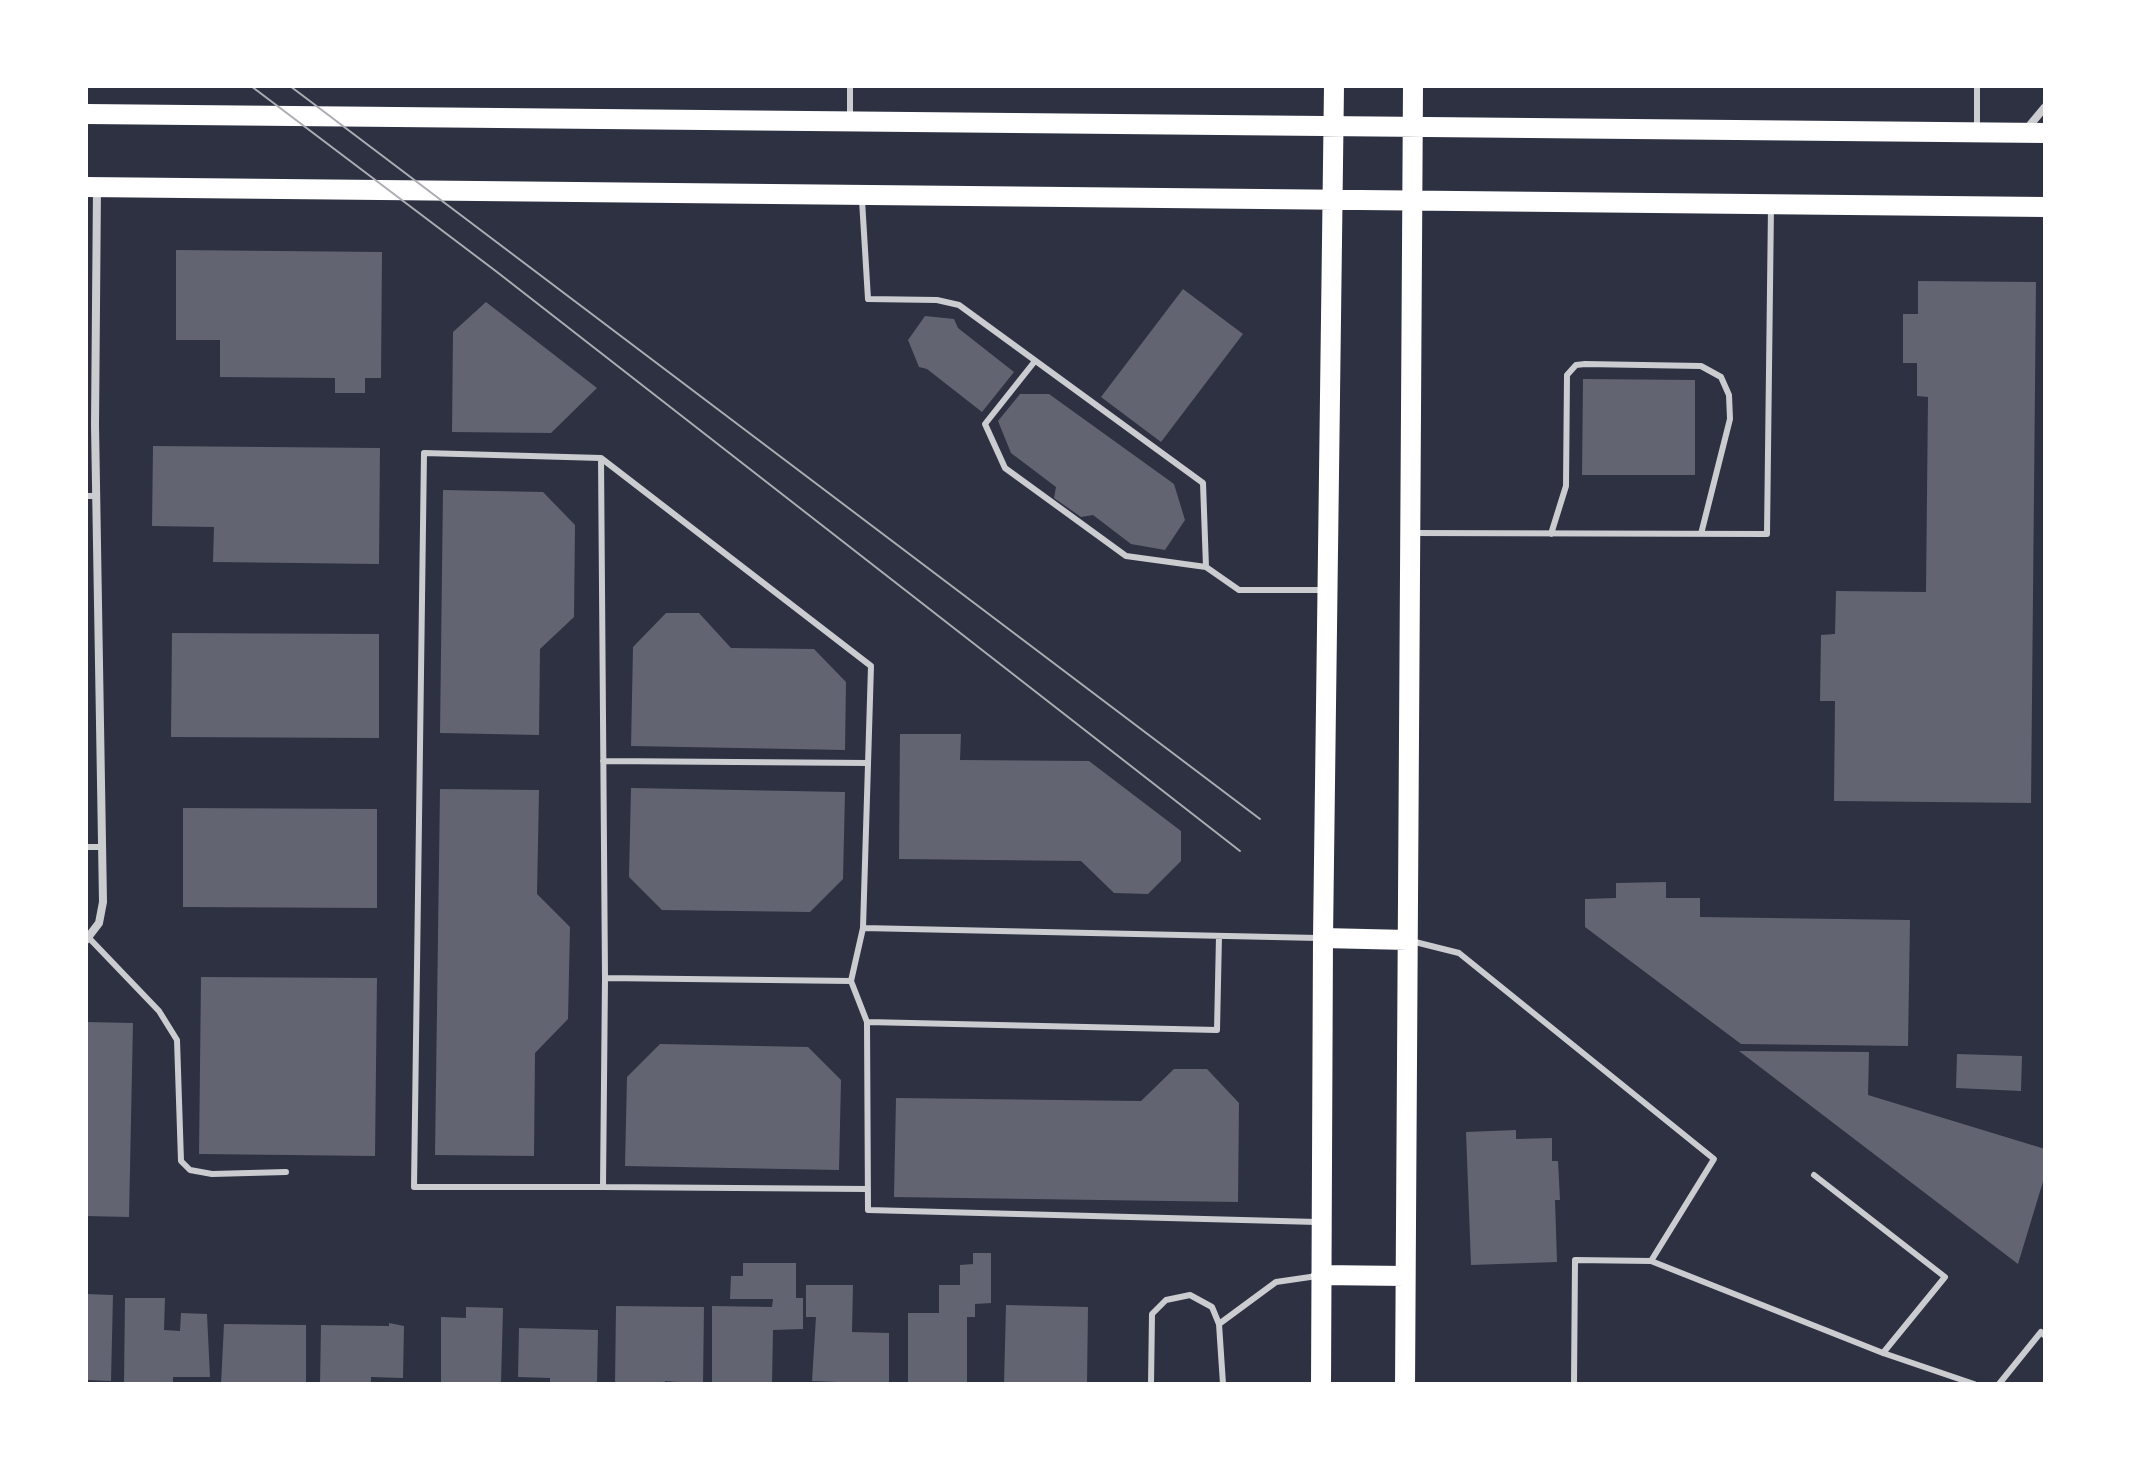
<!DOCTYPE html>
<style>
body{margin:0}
#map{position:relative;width:2131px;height:1470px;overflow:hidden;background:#2d3142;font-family:"Exo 2",sans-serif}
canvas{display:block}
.frame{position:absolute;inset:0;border:88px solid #fff;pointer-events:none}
</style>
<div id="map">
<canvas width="2131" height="1470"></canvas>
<div class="frame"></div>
</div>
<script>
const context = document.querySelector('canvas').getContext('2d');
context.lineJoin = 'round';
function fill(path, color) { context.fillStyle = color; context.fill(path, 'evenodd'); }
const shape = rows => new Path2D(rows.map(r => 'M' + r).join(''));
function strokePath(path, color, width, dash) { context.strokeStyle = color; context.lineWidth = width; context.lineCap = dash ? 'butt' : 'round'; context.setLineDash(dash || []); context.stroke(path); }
const building = shape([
 [176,250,382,252,381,378,365,378,365,393,335,393,335,378,220,377,220,340,176,340],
 [1918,281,2036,282,2031,803,1834,801,1835,701,1820,701,1821,635,1835,634,1836,591,1926,592,1928,397,1917,396,1917,363,1903,363,1903,314,1918,314],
 [1183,289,1243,334,1161,442,1101,397],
 [486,302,597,388,551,433,452,432,453,332],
 [925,316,954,319,958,328,1014,372,982,412,927,369,919,367,908,340],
 [1583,379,1695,380,1695,475,1582,475],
 [1020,394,1049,394,1174,484,1185,520,1165,550,1131,544,1093,515,1081,517,1054,498,1056,487,1011,453,998,421],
 [153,446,380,448,379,564,213,562,214,527,152,526],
 [443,490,543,492,575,525,574,617,540,649,539,735,440,733],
 [666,613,699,613,731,648,814,649,846,682,845,750,631,746,633,647],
 [172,633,379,634,379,738,171,737],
 [900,734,961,734,960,760,1089,761,1181,831,1181,861,1148,894,1114,893,1081,861,899,859],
 [631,788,845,792,843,879,810,912,662,910,629,877],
 [440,789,539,790,537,894,570,927,568,1019,535,1053,534,1156,435,1155],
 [183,808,377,809,377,908,183,907],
 [1666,882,1666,898,1700,898,1700,917,1910,920,1908,1046,1741,1044,1585,927,1585,899,1616,898,1616,883],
 [201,977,377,978,375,1156,199,1154],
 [86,1022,133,1023,129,1217,86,1216],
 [660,1044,808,1047,841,1080,839,1170,625,1166,627,1077],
 [1739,1051,1869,1052,1868,1095,2045,1149,2045,1175,2018,1264],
 [1957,1054,2022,1056,2021,1091,1956,1088],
 [1174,1069,1207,1069,1239,1103,1238,1202,894,1197,896,1098,1141,1101],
 [1516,1130,1516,1139,1552,1138,1552,1161,1558,1161,1560,1200,1555,1200,1557,1262,1471,1265,1466,1132],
 [973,1253,991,1253,991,1303,975,1304,975,1317,967,1317,967,1384,908,1384,908,1313,939,1313,939,1285,960,1285,960,1265,973,1264],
 [743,1263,796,1263,796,1298,803,1298,803,1329,773,1330,772,1384,712,1384,712,1306,772,1307,773,1299,730,1299,731,1276,743,1276],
 [806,1285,853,1285,852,1332,889,1333,889,1384,812,1381,816,1317,806,1317],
 [86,1294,113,1295,111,1381,86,1380],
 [125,1298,165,1298,164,1330,180,1331,181,1313,207,1314,210,1377,173,1377,173,1383,124,1382],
 [1006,1305,1088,1307,1087,1384,1004,1384],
 [616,1306,704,1307,703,1384,665,1381,665,1384,615,1384],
 [466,1307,503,1308,501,1384,441,1384,441,1317,466,1318],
 [389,1323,404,1326,403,1378,371,1377,371,1384,320,1384,321,1325,389,1326],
 [224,1324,306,1325,306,1384,221,1384],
 [519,1328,598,1330,597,1384,550,1384,550,1378,518,1377]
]);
const service = shape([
 [850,118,850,86],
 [1977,130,1977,86],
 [862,200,868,299,937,300,959,305,1203,483,1206,567,1239,590,1322,590],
 [1035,361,985,424,1005,468,1126,556,1206,567],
 [601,458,605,978],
 [86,496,96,496],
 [1414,533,1767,534,1771,206],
 [1551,534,1566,486,1567,375,1576,365,1585,364,1701,366,1721,377,1729,395,1730,419,1701,534],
 [603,761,868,763],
 [86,847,102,847],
 [89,938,159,1011,177,1040,181,1161,190,1170,212,1174,286,1172],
 [1411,941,1459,953,1714,1159,1651,1261,1883,1353,1974,1384],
 [851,981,605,978,603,1187,868,1189],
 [867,1022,1217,1030,1219,936],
 [1814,1175,1945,1277,1883,1353],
 [603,1187,414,1187,424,453,601,458,871,666,863,928],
 [1317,1222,868,1210,867,1022,851,981,863,928,1318,938],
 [1219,1324,1276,1282,1317,1276],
 [1151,1384,1152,1314,1166,1300,1190,1295,1212,1307,1219,1324,1223,1384],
 [1574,1384,1575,1260,1651,1261],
 [1999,1384,2041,1332,2045,1336]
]);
const minor = shape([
 [2025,131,2045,107],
 [86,940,99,923,103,902,95,425,97,187]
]);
const primary = shape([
 [86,114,2045,133],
 [86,187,2045,207],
 [1323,938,1408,940],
 [1321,1275,1405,1276],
 [1321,1384,1323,938,1334,86],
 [1405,1384,1413,86]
]);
const tram = shape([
 [251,86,497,272,1240,851],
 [290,86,1260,819]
]);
fill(building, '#626471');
strokePath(service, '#caccd0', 6);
strokePath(minor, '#caccd0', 8);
strokePath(primary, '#fff', 20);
strokePath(tram, '#abadb3', 2);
</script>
